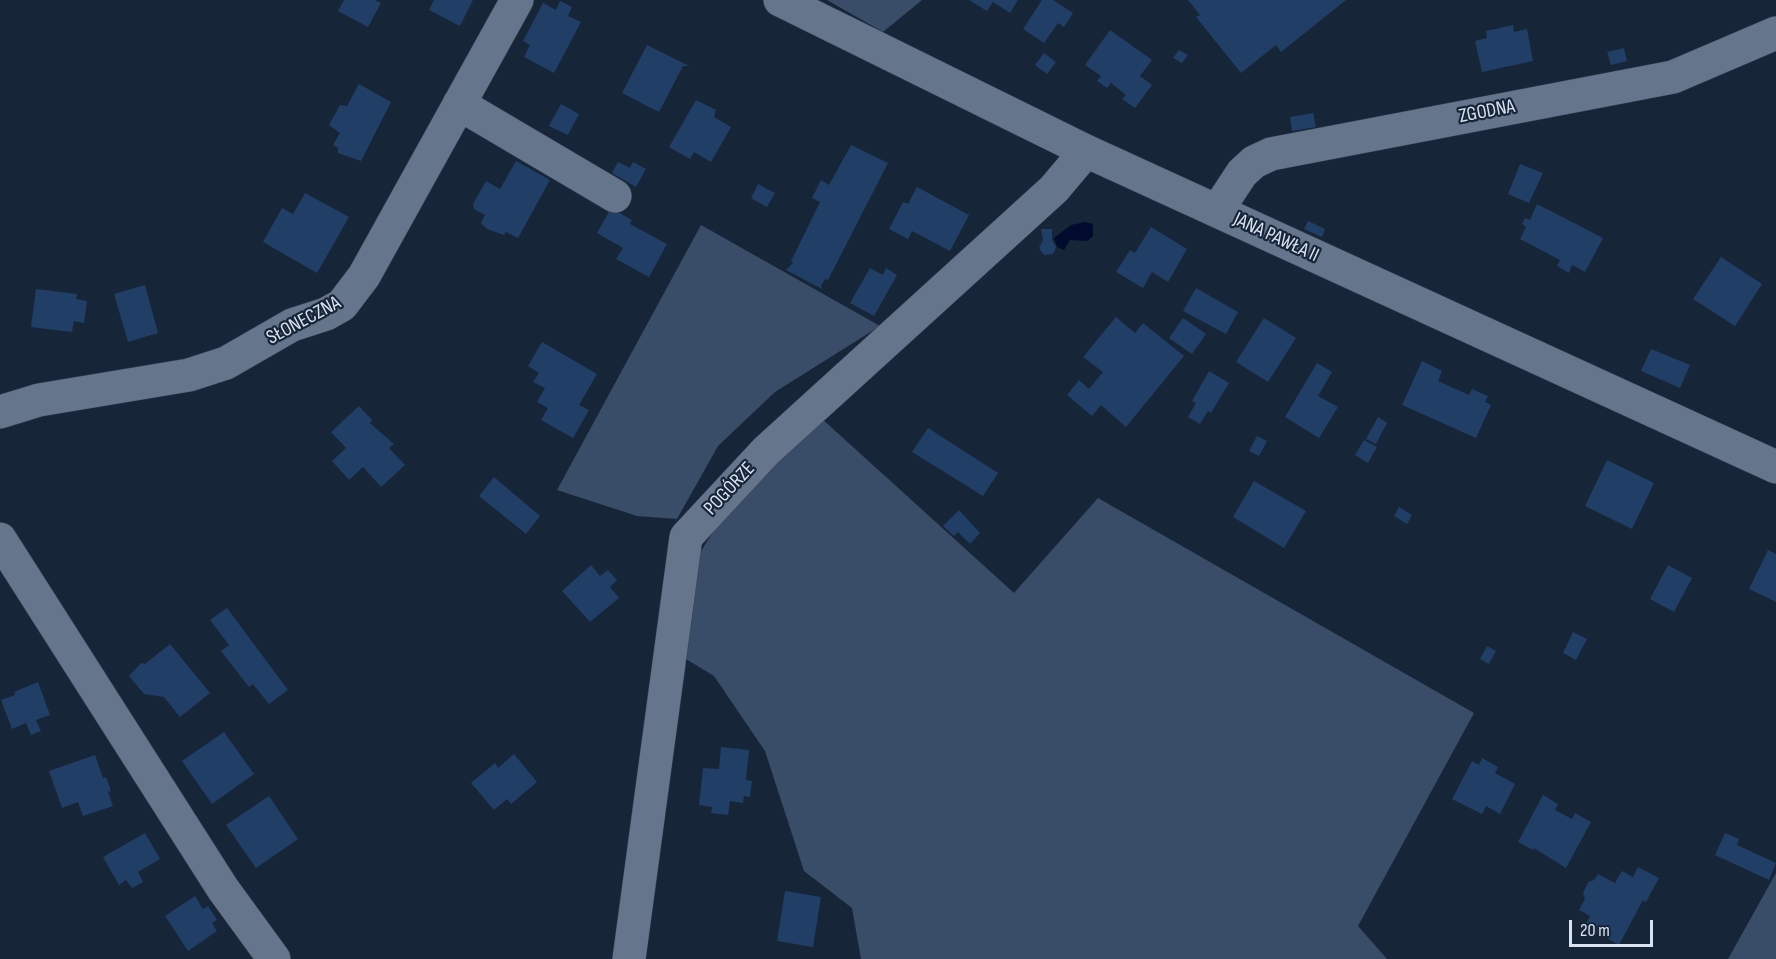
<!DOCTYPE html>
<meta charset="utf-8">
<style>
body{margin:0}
#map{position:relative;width:1776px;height:959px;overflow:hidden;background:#172538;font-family:"Sofia Sans Condensed",sans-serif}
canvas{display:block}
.scale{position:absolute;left:1569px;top:920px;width:84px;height:27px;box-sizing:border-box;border:3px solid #dae3f0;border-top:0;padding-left:8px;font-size:18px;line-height:21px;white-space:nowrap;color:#dae3f0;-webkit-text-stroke:4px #172538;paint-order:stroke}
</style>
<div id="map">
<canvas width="1776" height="959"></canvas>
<div class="scale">20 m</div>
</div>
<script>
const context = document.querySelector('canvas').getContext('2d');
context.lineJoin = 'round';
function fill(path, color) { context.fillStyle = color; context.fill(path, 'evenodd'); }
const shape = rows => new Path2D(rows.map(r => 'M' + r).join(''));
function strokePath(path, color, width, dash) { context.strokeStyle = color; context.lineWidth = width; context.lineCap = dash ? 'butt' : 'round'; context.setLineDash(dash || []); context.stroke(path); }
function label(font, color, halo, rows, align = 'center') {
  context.font = font + ' "Sofia Sans Condensed",sans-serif'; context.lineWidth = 4.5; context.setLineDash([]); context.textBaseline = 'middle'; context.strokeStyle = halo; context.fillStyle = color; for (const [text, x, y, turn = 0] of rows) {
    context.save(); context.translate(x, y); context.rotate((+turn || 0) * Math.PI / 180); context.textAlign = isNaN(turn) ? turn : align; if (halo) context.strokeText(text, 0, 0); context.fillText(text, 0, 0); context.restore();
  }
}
const green = shape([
 [827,0,922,0,883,32],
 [701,225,880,326,775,392,718,446,677,519,637,516,557,490],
 [821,418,1014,593,1098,498,1474,713,1358,926,1387,959,861,959,852,908,804,871,765,751,714,676,686,659,693,564,744,482],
 [1776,873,1776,959,1728,959]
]);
const water = shape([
 [1085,222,1093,224,1093,236,1087,241,1070,240,1064,250,1057,247,1054,238,1071,225]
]);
const building = shape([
 [344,0,375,0,381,3,368,27,338,11],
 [434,0,473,0,460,26,429,10],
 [969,0,1018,0,1010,13,993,2,987,11],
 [1042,0,1053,0,1073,13,1064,27,1058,23,1044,43,1023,29],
 [1188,0,1346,0,1281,52,1276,45,1241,73,1196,17,1200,15],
 [560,1,572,7,568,16,581,22,554,73,524,57,530,45,523,41,543,3,556,10],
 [1513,25,1514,32,1527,29,1533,61,1482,72,1475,41,1487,38,1486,31],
 [1110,30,1152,60,1140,76,1152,85,1135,108,1122,99,1126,95,1111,83,1107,88,1097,81,1101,76,1085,65],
 [647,45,689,66,683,66,659,112,622,93],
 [1624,48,1627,61,1611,65,1607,52],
 [1179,50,1188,55,1182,63,1173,58],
 [1044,53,1056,62,1047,74,1035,65],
 [359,84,391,102,361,161,338,153,338,148,333,145,340,133,329,125,340,105,347,106],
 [696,100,716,110,714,117,731,127,711,162,694,152,690,159,669,147],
 [561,104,579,114,568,135,549,126],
 [1313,113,1316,127,1292,131,1290,117],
 [851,145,888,163,828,280,825,279,821,286,822,289,786,270,793,263,791,261,820,202,812,198,821,180,829,185],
 [516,161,550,180,518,238,506,232,504,235,487,229,481,223,485,215,474,209,473,204,486,181,500,189],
 [618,162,630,168,633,162,646,169,636,187,612,173],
 [1520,164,1543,173,1529,203,1508,194],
 [758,184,775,193,767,207,751,198],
 [917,187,969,215,950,251,912,231,908,239,889,229,903,202,908,204],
 [305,193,349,217,317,273,263,242,282,208,293,214],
 [1537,204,1603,238,1585,272,1572,265,1569,273,1557,266,1560,260,1520,239,1526,227,1522,224,1525,218,1530,220],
 [611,208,632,220,630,224,667,244,649,277,616,259,623,248,597,233],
 [1308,221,1325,229,1322,237,1304,229],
 [1151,227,1187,249,1168,282,1152,272,1143,288,1116,272,1130,250,1135,253],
 [1041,229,1052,229,1052,240,1056,247,1053,254,1044,255,1039,248,1043,240],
 [1721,257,1762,284,1735,326,1693,299],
 [870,268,883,275,886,268,897,275,874,316,850,303],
 [145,285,158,333,128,342,114,294],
 [1196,288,1238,312,1226,334,1183,311],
 [36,289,77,294,76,299,87,301,84,323,74,321,72,332,31,327],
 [1116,317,1135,333,1143,323,1184,356,1126,427,1101,405,1092,416,1067,395,1079,380,1089,389,1103,372,1083,357],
 [1183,318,1206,334,1192,354,1169,338],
 [1264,318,1296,338,1268,382,1236,362],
 [542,342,597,374,579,405,589,410,573,438,541,420,548,408,537,402,545,388,533,382,539,373,528,366],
 [1651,349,1690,365,1680,388,1641,371],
 [1422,361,1442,371,1438,381,1469,395,1472,389,1488,396,1485,402,1491,405,1476,438,1402,405],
 [1317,363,1332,372,1318,396,1338,407,1319,438,1285,417],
 [1209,371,1229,383,1211,413,1208,411,1200,424,1188,417,1196,403,1192,401],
 [359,406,372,420,370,423,394,444,389,448,405,465,381,487,363,467,349,480,332,461,346,448,331,432],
 [1378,417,1387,423,1376,444,1366,439],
 [928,428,998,473,983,496,912,452],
 [1257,436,1267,441,1259,456,1249,451],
 [1364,440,1377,447,1368,463,1355,455],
 [1607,460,1654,483,1632,529,1585,506],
 [494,477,540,516,526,534,479,496],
 [1254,481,1306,511,1284,548,1233,517],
 [1399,507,1412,515,1407,524,1394,516],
 [959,510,980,533,970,544,958,532,954,536,943,526],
 [1768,550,1776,554,1776,602,1749,589],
 [591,565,600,576,608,570,617,580,610,587,619,598,590,622,562,591],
 [1668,565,1692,578,1674,612,1650,599],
 [227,608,288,690,269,704,253,684,249,687,221,651,229,645,210,620],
 [1573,632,1587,639,1576,660,1563,653],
 [170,644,210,693,180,717,164,697,144,694,129,676,141,663,145,664],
 [1487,646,1496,651,1489,664,1480,659],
 [38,682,50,715,36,720,41,731,31,735,26,723,12,729,1,700,15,695,14,692],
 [224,732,254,774,212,804,182,761],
 [721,747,749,750,746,780,752,781,750,797,744,796,743,803,730,801,728,815,711,813,712,807,699,805,703,768,719,769],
 [514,754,537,782,511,804,507,799,494,810,471,783,495,763,498,768],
 [95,755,103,778,106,777,111,791,108,792,113,806,83,816,78,802,62,808,49,771],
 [1482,758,1498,767,1495,773,1515,784,1500,814,1486,806,1482,814,1452,799,1472,761,1479,765],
 [1543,795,1558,804,1555,810,1572,819,1575,813,1591,822,1566,868,1534,848,1533,850,1518,842],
 [269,796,298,839,256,868,226,825],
 [145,833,160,859,138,872,143,882,132,888,126,880,119,885,103,857],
 [1725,833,1739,839,1737,845,1776,863,1769,880,1715,855],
 [1638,867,1659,878,1646,902,1643,900,1619,945,1585,926,1590,916,1579,910,1585,899,1583,893,1588,882,1594,880,1598,874,1615,883,1622,871,1633,877],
 [785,891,821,897,813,947,777,941],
 [195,896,203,909,208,906,217,920,212,923,217,931,188,951,165,916]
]);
const minor = shape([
 [780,0,1086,151,1776,467],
 [459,104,615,196],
 [1217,211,1242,173,1254,162,1271,154,1673,77,1776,33],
 [0,412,39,400,189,375,226,363,292,325,326,314,342,305,364,276,517,0],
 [0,539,223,889,274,959],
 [629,959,686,537,766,451,1054,189,1086,151]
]);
const streetNames = [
 ["ZGODNA",1487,112,-11],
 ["JANA PAWŁA II",1276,238,25],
 ["SŁONECZNA",304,321,-28],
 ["POGÓRZE",730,489,-47]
];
fill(green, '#3a4d68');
fill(water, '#000b2e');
fill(building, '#213f66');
strokePath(minor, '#374051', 34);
strokePath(minor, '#64758c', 33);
label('20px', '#dae3f0', '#172538', streetNames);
</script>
